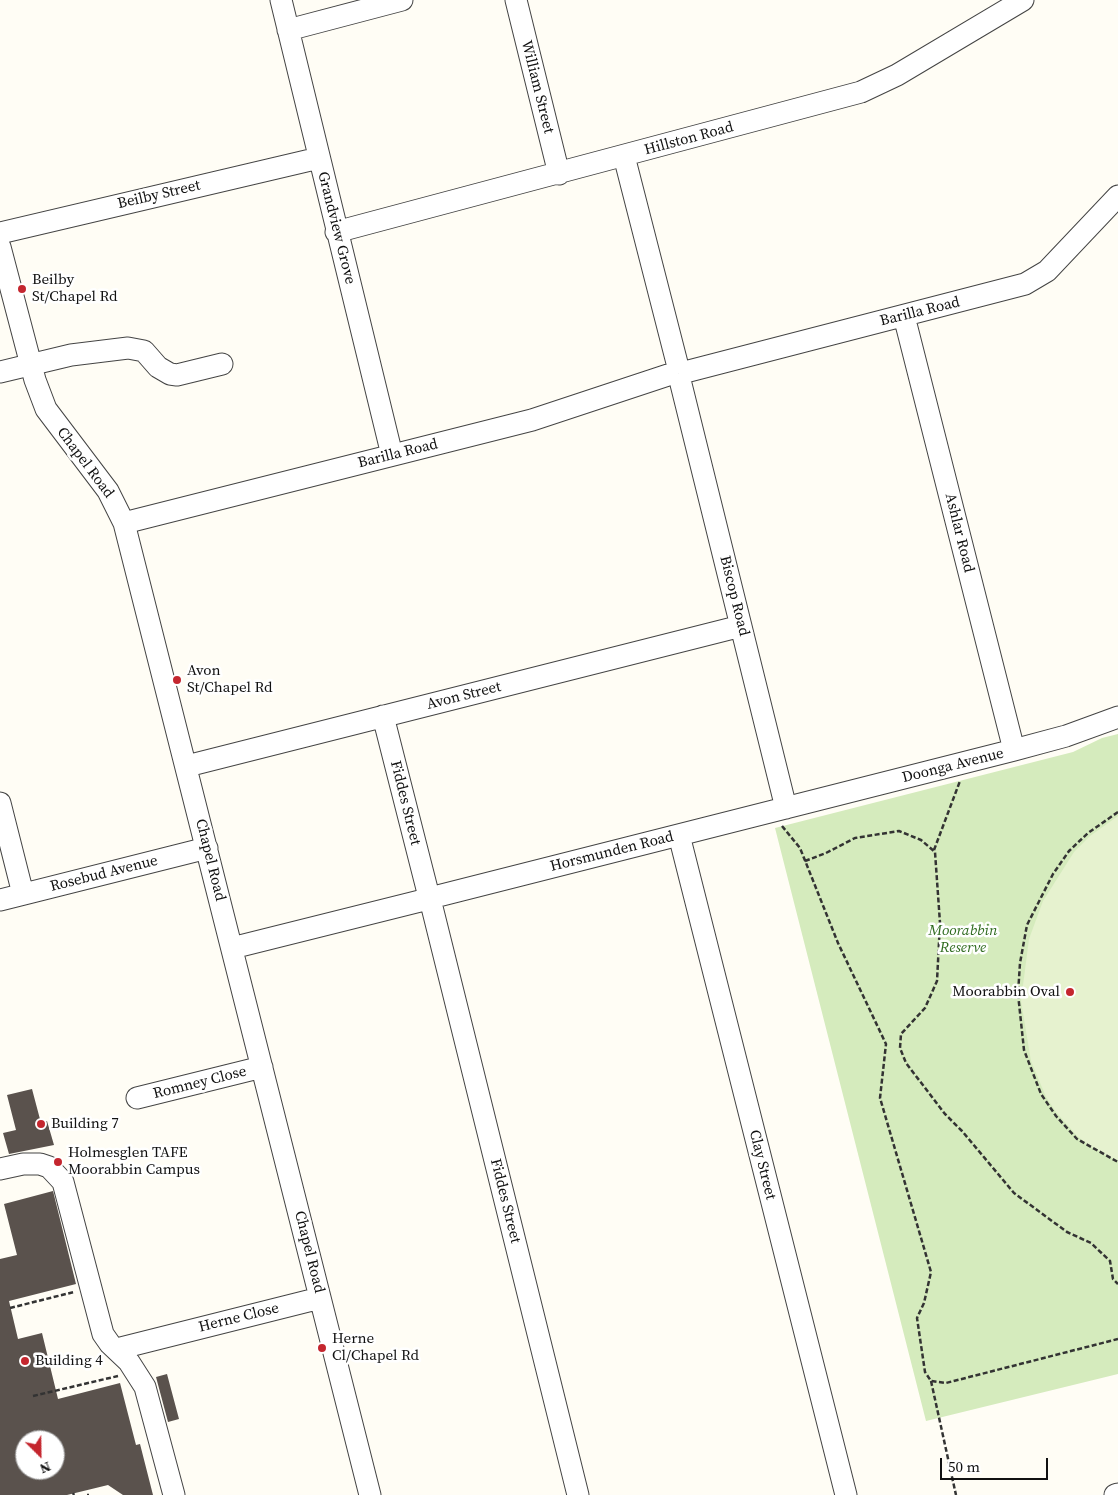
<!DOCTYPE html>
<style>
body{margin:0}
#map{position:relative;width:1118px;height:1495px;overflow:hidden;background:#fffdf5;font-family:"Source Serif 4",serif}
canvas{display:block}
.north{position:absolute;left:15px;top:1430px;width:50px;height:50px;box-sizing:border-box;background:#fff;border:1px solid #a0a0a0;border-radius:50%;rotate:157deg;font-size:14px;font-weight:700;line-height:20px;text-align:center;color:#111}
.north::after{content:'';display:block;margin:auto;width:18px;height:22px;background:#c4262e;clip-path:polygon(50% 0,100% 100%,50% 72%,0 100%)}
.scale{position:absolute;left:940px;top:1458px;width:108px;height:22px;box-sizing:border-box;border:2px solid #111;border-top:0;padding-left:6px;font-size:15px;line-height:18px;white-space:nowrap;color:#111;-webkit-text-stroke:4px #fff;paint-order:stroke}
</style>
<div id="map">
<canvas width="1118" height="1495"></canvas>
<div class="north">N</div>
<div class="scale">50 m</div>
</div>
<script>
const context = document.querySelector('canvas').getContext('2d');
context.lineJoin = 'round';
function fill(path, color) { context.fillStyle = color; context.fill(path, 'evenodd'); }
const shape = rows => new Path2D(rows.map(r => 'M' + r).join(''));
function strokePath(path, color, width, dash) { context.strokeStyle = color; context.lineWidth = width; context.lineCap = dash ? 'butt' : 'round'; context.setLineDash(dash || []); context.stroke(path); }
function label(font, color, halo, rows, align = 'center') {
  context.font = font + ' "Source Serif 4",serif'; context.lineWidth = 5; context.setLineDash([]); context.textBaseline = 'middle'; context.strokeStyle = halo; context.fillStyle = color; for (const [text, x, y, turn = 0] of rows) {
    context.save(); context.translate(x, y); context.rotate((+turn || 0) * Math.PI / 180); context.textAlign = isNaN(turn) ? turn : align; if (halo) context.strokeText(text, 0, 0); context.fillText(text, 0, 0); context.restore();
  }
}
const green = shape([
 [1118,734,1118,1374,926,1421,775,828,1073,752,1102,738]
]);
const pitch = shape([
 [1118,816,1118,1161,1091,1147,1077,1136,1056,1112,1046,1097,1031,1061,1021,1001,1029,939,1043,901,1074,852,1090,836]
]);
const building = shape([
 [32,1089,41,1123,47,1121,54,1145,9,1154,3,1133,16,1130,7,1095],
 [53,1191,76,1284,9,1301,18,1339,42,1333,58,1399,120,1383,136,1445,140,1444,153,1495,123,1495,108,1485,67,1495,0,1495,0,1259,17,1255,4,1204],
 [25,1440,55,1440,55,1470,25,1470],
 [167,1374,179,1419,168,1422,156,1377]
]);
const path = shape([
 [1118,812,1088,833,1069,851,1053,874,1027,925,1020,963,1018,994,1024,1050,1041,1094,1056,1116,1077,1139,1118,1162],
 [782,826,800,848,838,943,886,1044,880,1098,931,1272,924,1303,917,1318,925,1372,931,1381,946,1383,1118,1339],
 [934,850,960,781],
 [805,861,826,853,855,838,899,831,921,840,935,852,940,923,937,981,925,1008,901,1034,900,1048,906,1063,945,1114,962,1131,1014,1193,1067,1232,1091,1243,1110,1261,1113,1279,1118,1284],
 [10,1308,74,1292],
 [931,1381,956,1495],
 [33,1396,118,1376],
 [73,1493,74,1495],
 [87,1495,89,1495]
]);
const minor = shape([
 [281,0,392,455],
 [516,0,559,174],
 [288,30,402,0],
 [624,156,677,363],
 [336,232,861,92,897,75,1023,0],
 [0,233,319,158],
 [0,247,35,380,46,409,108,491,124,523,370,1495],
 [904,316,1014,750],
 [689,371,1025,284,1047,271,1118,196],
 [0,372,71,355,128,348,144,351,158,367,170,374,177,375,222,364],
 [681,384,786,808],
 [124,523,532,420,668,375],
 [383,716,427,889],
 [187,766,741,626],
 [0,803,23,894],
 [679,835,846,1495],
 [438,896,1014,750,1066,736,1118,717],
 [0,900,207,848],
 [432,907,578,1495],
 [232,948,420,901],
 [137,1098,262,1067],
 [0,1169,23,1164,40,1164,49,1167,63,1182,103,1334,110,1344,129,1362,145,1387,174,1495],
 [117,1349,320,1298],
 [1115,1495,1118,1494]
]);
const markers = [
 [22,289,5,"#c4262e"],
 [177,680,5,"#c4262e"],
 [1070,992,5,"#c4262e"],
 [41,1124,5,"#c4262e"],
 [58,1162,5,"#c4262e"],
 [322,1348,5,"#c4262e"],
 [25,1361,5,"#c4262e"]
];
const streetNames = [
 ["William Street",537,87,76],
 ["Hillston Road",689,139,-15],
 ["Beilby Street",159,195,-13],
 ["Grandview Grove",336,228,76],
 ["Barilla Road",920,312,-14],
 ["Barilla Road",398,454,-14],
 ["Chapel Road",85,463,53],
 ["Ashlar Road",959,533,76],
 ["Biscop Road",734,596,76],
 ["Avon Street",464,696,-14],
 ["Doonga Avenue",953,766,-14],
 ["Fiddes Street",405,803,76],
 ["Horsmunden Road",612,852,-14],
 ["Chapel Road",210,860,76],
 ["Rosebud Avenue",104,874,-14],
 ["Romney Close",200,1083,-14],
 ["Clay Street",762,1165,76],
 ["Fiddes Street",505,1201,76],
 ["Chapel Road",309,1252,76],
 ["Herne Close",239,1318,-14]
];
const poiNames = [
 ["Beilby",32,280],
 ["St/Chapel Rd",32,297],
 ["Avon",187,671],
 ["St/Chapel Rd",187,688],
 ["Moorabbin Oval",1060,992,"right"],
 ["Building 7",51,1124],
 ["Holmesglen TAFE",68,1153],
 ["Moorabbin Campus",68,1170],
 ["Herne",332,1339],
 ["Cl/Chapel Rd",332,1356],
 ["Building 4",35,1361]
];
const parkNames = [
 ["Moorabbin",963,931],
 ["Reserve",963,948]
];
fill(green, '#d5ebbd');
fill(pitch, '#e6f2cf');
fill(building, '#5a524d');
strokePath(minor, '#444', 23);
strokePath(path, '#333', 2.5, [5, 2.5]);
strokePath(minor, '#fff', 21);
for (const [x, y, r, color] of markers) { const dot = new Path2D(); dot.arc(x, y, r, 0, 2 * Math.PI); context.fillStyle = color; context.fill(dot); strokePath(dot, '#fff', 2); }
label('15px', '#111', '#fff', streetNames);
label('15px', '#111', '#fff', poiNames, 'left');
label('italic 15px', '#2f6b1f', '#fff', parkNames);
</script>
